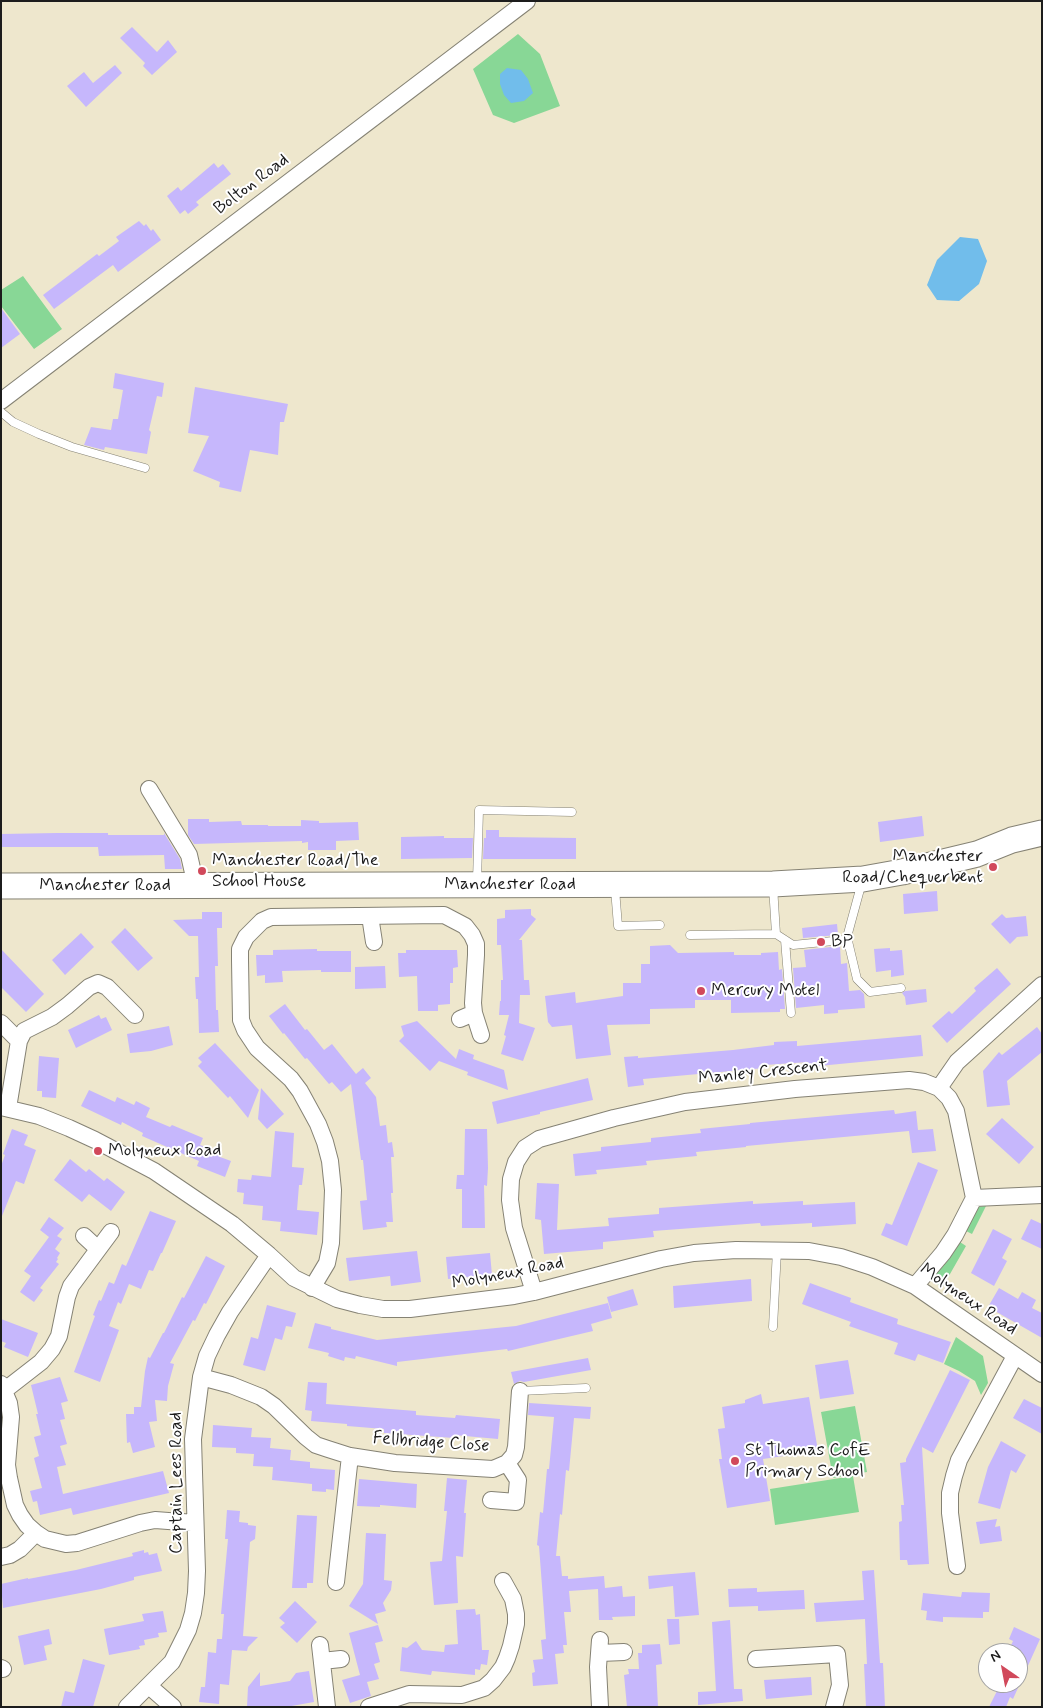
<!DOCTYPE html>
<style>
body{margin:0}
#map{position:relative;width:1043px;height:1708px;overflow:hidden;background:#eee7cd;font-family:Mynerve,sans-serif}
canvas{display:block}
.frame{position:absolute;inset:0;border:2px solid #1c1c1c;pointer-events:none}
.north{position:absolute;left:978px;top:1643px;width:50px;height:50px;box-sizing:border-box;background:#fff;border:1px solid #a4a4a4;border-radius:50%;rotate:327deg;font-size:14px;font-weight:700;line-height:20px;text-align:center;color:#1c1c1c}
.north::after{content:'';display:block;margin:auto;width:18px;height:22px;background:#d1495b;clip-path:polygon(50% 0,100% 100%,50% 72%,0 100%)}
</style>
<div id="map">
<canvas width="1043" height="1708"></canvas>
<div class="frame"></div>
<div class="north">N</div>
</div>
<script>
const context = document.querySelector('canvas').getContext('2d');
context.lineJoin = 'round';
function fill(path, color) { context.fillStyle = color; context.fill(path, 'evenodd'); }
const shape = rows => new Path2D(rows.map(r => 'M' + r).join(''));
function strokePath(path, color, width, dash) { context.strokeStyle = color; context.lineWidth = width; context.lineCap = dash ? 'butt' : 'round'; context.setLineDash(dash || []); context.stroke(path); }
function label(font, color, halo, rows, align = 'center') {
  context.font = font + ' Mynerve,sans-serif'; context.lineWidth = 4; context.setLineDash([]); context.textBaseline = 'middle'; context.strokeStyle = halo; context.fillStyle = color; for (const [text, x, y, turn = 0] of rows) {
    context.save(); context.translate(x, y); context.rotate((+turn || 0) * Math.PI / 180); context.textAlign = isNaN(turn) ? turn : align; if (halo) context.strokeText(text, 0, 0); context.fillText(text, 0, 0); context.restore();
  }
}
const green = shape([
 [518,34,540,54,560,106,514,123,493,115,473,69],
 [23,276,62,329,34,349,1,306,1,290],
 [986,1206,972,1234,964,1230,975,1207],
 [957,1240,966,1246,942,1288,931,1279],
 [956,1337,983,1356,988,1383,981,1395,975,1381,959,1371,944,1364],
 [855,1406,867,1472,833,1478,821,1412],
 [853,1476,859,1512,775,1525,770,1489]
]);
const water = shape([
 [507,68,521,70,528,79,533,93,524,101,511,103,504,95,500,84,500,74],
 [960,237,978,239,987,261,979,284,959,301,937,300,927,285,937,260]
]);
const building = shape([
 [132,27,157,52,168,40,177,52,152,75,143,66,145,63,120,38],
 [115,65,122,73,86,107,67,86,84,72,93,83],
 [214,163,218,168,223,164,231,174,196,202,199,205,188,214,185,210,180,214,167,196,178,187,181,191],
 [139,221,144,226,146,224,151,231,153,229,161,240,118,272,113,265,54,309,43,295,97,254,99,256,119,241,116,237],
 [1,308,20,334,1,348],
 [115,373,164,383,162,397,157,396,149,430,151,432,147,454,105,447,104,450,84,445,91,427,111,430,113,419,118,419,123,390,113,388],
 [195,387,288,404,284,422,280,422,278,455,250,450,241,492,219,487,220,482,193,471,209,436,188,433],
 [922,816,924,836,880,842,878,822],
 [188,819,209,819,209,822,241,821,242,825,268,825,268,826,301,826,301,820,319,821,319,823,358,822,359,840,336,841,336,850,308,850,308,842,302,843,302,841,194,844,188,835],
 [486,830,499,830,499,837,576,838,576,859,483,859,484,838,486,838],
 [57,833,108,833,108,835,164,835,164,833,180,859,182,869,165,869,164,855,99,856,98,847,1,847,1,834],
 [444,836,444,838,473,838,472,858,401,859,401,837],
 [937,891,938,911,904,914,903,894],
 [531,909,531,915,536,919,519,940,522,940,524,980,529,980,530,995,520,995,519,1023,535,1028,523,1061,501,1054,506,1036,504,1035,509,1015,499,1015,500,1001,501,1001,501,980,503,980,501,945,497,945,497,919,505,918,505,910],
 [202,912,222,912,222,928,217,928,218,966,215,966,216,1010,218,1010,219,1032,199,1033,198,999,196,999,195,977,199,977,198,936,189,936,173,920,202,919],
 [1002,914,1006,918,1026,916,1028,936,1017,937,1010,944,991,924],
 [837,924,838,935,803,938,802,928],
 [125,928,153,958,138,971,111,942],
 [81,933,94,947,65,975,52,960],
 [670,945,678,953,734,952,734,955,761,955,761,953,778,952,779,970,782,969,785,1009,780,1009,780,1012,731,1013,731,1000,695,1000,695,1008,650,1009,650,1024,607,1025,611,1055,576,1059,572,1025,552,1027,548,1022,545,996,575,992,576,1003,623,996,623,983,641,983,641,964,650,964,650,946],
 [840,946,841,964,847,963,849,991,860,990,864,994,865,1008,838,1010,838,1013,824,1014,824,1005,796,1008,793,968,806,967,804,950],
 [890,948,890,951,902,950,904,975,891,977,891,970,876,972,874,949],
 [1,949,44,994,26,1012,1,987],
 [317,949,317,951,351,951,351,972,321,972,321,970,282,971,283,982,265,983,265,975,257,976,256,955,273,955,273,950],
 [406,950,457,950,458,967,453,968,453,983,450,983,450,1004,438,1005,438,1011,418,1011,417,976,399,977,398,953,406,953],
 [385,966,386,988,355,989,355,967],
 [997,968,1011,984,947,1043,932,1026,949,1011,952,1014,976,991,974,988],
 [926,989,927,1002,906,1005,905,997,902,993,905,991],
 [285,1004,305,1030,307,1029,324,1050,332,1044,356,1074,363,1068,371,1078,365,1083,376,1097,380,1126,386,1125,388,1143,392,1142,394,1157,391,1157,393,1193,391,1193,393,1222,386,1222,387,1227,363,1230,360,1201,367,1200,363,1160,361,1160,351,1084,341,1092,332,1082,329,1084,307,1058,305,1059,284,1033,283,1034,269,1016],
 [99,1015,101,1019,106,1017,112,1030,76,1048,68,1030],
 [417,1021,456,1059,459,1049,474,1055,473,1059,504,1070,508,1090,467,1075,468,1072,439,1061,430,1071,399,1041,404,1036,401,1026],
 [169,1026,173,1045,151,1051,130,1053,127,1034],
 [1037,1027,1042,1034,1042,1052,1007,1081,1010,1105,987,1107,983,1071,999,1052,1002,1055],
 [921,1035,923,1056,808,1067,808,1062,765,1065,765,1068,643,1079,644,1085,628,1087,624,1057,638,1056,638,1058,733,1050,774,1045,774,1042,797,1041,797,1046],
 [215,1043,259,1090,248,1118,230,1096,228,1098,198,1066,202,1062,198,1058],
 [39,1056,59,1058,56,1098,42,1097,42,1091,37,1091],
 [588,1078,593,1100,540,1112,540,1114,497,1124,492,1102],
 [261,1088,284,1114,267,1129,258,1119],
 [89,1090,115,1102,117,1097,134,1105,136,1101,150,1108,146,1117,170,1127,172,1125,203,1138,200,1145,222,1153,220,1157,231,1161,225,1177,197,1166,199,1161,142,1136,143,1133,122,1122,121,1125,81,1106],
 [894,1110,895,1114,916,1111,918,1130,933,1129,936,1151,912,1153,909,1131,746,1146,746,1147,696,1152,697,1156,646,1161,647,1165,596,1170,597,1174,575,1176,573,1154,601,1151,601,1147,651,1142,651,1138,701,1133,700,1129,750,1124,750,1123],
 [1002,1118,1034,1147,1019,1164,986,1134],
 [12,1129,28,1135,24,1145,36,1150,24,1184,16,1181,2,1216,1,1216,1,1166,5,1155,3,1154],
 [465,1129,487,1129,488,1168,487,1186,484,1185,485,1228,462,1228,462,1189,456,1189,457,1175,464,1175],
 [275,1131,294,1133,292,1167,304,1168,302,1185,299,1185,297,1210,319,1212,317,1235,280,1231,281,1222,262,1220,263,1206,243,1204,244,1193,237,1192,238,1179,251,1180,252,1175,271,1177],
 [70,1159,86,1172,89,1169,104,1181,107,1178,125,1192,111,1211,89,1194,82,1202,54,1180],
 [918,1162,938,1170,907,1246,881,1235,886,1223,892,1225],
 [537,1183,559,1184,557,1230,609,1226,608,1218,659,1214,659,1208,753,1201,753,1204,803,1201,803,1205,855,1202,856,1224,812,1227,812,1223,761,1226,760,1223,653,1231,654,1237,603,1242,603,1249,544,1254,541,1220,535,1219],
 [150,1211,176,1221,162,1253,161,1253,153,1271,149,1270,141,1289,129,1284,121,1304,118,1302,109,1326,119,1330,100,1382,74,1372,95,1316,93,1315,99,1300,101,1301,109,1282,114,1284,122,1264,126,1266],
 [49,1217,64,1228,57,1236,62,1239,55,1249,60,1253,57,1258,58,1259,56,1262,59,1264,40,1288,43,1290,34,1302,20,1292,31,1276,24,1271,49,1237,40,1230],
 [1031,1219,1042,1224,1042,1249,1021,1239],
 [993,1229,1012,1239,1002,1258,1007,1261,994,1286,971,1273],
 [417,1251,421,1282,391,1286,390,1276,349,1281,346,1258],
 [490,1253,492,1275,448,1279,446,1257],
 [206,1256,225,1266,206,1304,204,1303,195,1321,193,1320,170,1363,174,1364,168,1386,167,1401,155,1400,157,1421,149,1422,155,1447,133,1453,130,1442,127,1443,126,1414,134,1414,134,1407,141,1407,145,1371,148,1357,150,1358,163,1333,164,1333,182,1297,184,1298],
 [751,1279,752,1301,674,1308,673,1286],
 [810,1283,851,1298,850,1302,898,1319,897,1324,951,1342,943,1363,918,1354,915,1361,894,1354,898,1343,849,1326,851,1322,802,1304],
 [999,1288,1018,1299,1022,1292,1036,1300,1032,1308,1042,1313,1042,1338,988,1307],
 [633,1289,638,1305,611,1312,607,1297],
 [608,1303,612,1318,591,1324,593,1331,508,1351,507,1349,397,1362,397,1366,356,1356,355,1359,345,1357,344,1361,328,1356,329,1353,308,1348,315,1323,331,1327,331,1329,377,1340,516,1326],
 [267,1305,296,1313,292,1327,286,1326,282,1340,275,1338,265,1371,243,1365,251,1337,258,1339],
 [1,1319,38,1333,28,1357,4,1347,6,1343,1,1341],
 [588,1358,591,1370,524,1382,520,1381,514,1384,511,1372],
 [848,1360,854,1394,820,1399,815,1365],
 [950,1370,970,1380,933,1453,922,1447,929,1564,908,1565,907,1560,900,1560,899,1522,902,1521,901,1505,904,1505,900,1463,906,1462,906,1459],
 [60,1377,68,1401,61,1403,65,1419,60,1420,67,1444,60,1446,66,1465,57,1467,63,1494,163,1471,169,1493,73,1515,71,1508,40,1515,37,1501,33,1502,30,1491,42,1488,34,1458,39,1456,34,1437,41,1435,36,1414,38,1414,31,1385],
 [308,1382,327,1383,326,1404,416,1411,416,1415,455,1418,456,1415,500,1419,498,1439,454,1435,454,1438,384,1433,384,1429,347,1426,347,1424,311,1421,312,1411,305,1410],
 [761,1394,763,1404,809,1397,818,1451,763,1459,770,1501,727,1508,719,1459,722,1459,718,1429,725,1428,722,1407,745,1403,745,1400],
 [1024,1399,1042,1408,1042,1434,1013,1418],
 [529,1403,591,1407,590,1419,574,1418,569,1471,566,1470,562,1515,560,1514,556,1556,560,1556,562,1576,568,1576,568,1579,604,1576,605,1588,622,1586,623,1597,635,1596,635,1616,612,1617,613,1620,599,1620,598,1589,569,1591,571,1612,564,1612,567,1645,563,1645,564,1653,555,1654,558,1684,533,1686,532,1673,535,1672,533,1660,543,1659,541,1640,546,1639,539,1546,537,1545,540,1512,543,1513,547,1469,549,1469,554,1417,528,1415],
 [213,1425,252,1428,251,1437,271,1438,270,1448,291,1450,290,1460,310,1462,310,1468,335,1470,334,1490,326,1489,326,1492,312,1491,312,1484,272,1480,273,1467,253,1466,254,1454,236,1453,236,1448,212,1447],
 [1001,1441,1026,1455,1016,1473,1011,1470,1000,1509,978,1503,988,1467],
 [447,1478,467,1480,464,1513,466,1513,463,1557,456,1556,458,1603,434,1605,430,1562,442,1561,447,1511,444,1511],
 [359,1479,417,1484,416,1508,380,1505,380,1507,357,1506],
 [227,1510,240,1511,239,1522,248,1523,248,1525,256,1526,255,1539,250,1542,243,1636,258,1637,248,1647,247,1651,232,1650,229,1685,220,1684,219,1704,199,1702,201,1687,205,1687,208,1652,216,1653,217,1639,222,1639,224,1614,221,1614,228,1539,225,1539],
 [297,1515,317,1516,313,1583,307,1583,307,1588,292,1588],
 [997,1519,995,1527,1000,1526,1002,1541,980,1544,976,1522],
 [366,1533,386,1534,384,1580,392,1581,391,1590,383,1603,386,1611,375,1614,378,1624,349,1606,363,1584],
 [144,1550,144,1553,148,1552,149,1555,157,1553,162,1571,134,1577,134,1580,101,1589,3,1608,1,1584,28,1578,28,1579,76,1570,133,1556,132,1553],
 [874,1570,880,1663,883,1663,885,1707,866,1707,864,1664,867,1664,865,1619,816,1622,814,1603,864,1600,862,1571],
 [695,1572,699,1615,675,1617,673,1586,649,1589,648,1576],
 [757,1588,757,1592,804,1590,805,1609,758,1611,758,1606,729,1607,728,1589],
 [962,1592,990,1593,989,1612,983,1612,983,1618,943,1617,943,1622,926,1620,927,1611,921,1610,923,1593,961,1597],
 [295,1601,317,1622,297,1643,280,1627,285,1623,279,1618],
 [475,1609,476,1615,480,1614,482,1650,489,1650,487,1665,481,1664,480,1670,475,1669,475,1675,432,1671,431,1675,400,1671,402,1647,407,1648,416,1641,422,1650,444,1652,445,1645,458,1644,456,1610],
 [163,1611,167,1632,158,1633,159,1637,144,1640,145,1645,139,1646,140,1649,109,1655,104,1629,144,1621,142,1614],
 [667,1619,679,1619,680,1644,669,1645],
 [730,1620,734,1689,742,1689,743,1701,698,1705,698,1692,716,1691,712,1622],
 [378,1625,383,1641,375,1643,380,1662,374,1664,379,1679,367,1682,371,1696,350,1703,342,1680,360,1675,349,1633],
 [1014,1627,1040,1639,1013,1699,1010,1697,1006,1707,989,1707,1001,1683,1018,1683,1018,1653,1008,1652,1013,1641,1009,1639],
 [49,1629,52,1644,44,1646,47,1660,24,1665,18,1636],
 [660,1644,662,1664,656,1665,658,1707,627,1707,624,1675,629,1674,628,1669,639,1669,638,1653,642,1653,642,1645],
 [83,1659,105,1665,93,1707,61,1707,65,1691,74,1693],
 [309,1671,314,1702,286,1707,247,1707,248,1687,260,1672,260,1686,290,1681,296,1673],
 [811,1677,812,1695,766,1699,764,1680]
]);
const lane = shape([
 [1,412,13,422,39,434,72,447,145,468],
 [477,882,479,810,572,812],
 [773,886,776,934,793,945,843,940,847,937,862,882],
 [615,889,618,926,660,925],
 [690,935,776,934],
 [847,937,857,979,870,992,901,988],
 [785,940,791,1013],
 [773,1327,777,1250],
 [520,1391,586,1388]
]);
const street = shape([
 [1,401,527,1],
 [149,789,189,855,196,886],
 [370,916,374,942],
 [460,1019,474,1013],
 [1,1023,19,1041],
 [939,1088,957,1062,1042,985],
 [1,1107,39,1116,69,1128,95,1140,154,1171,232,1224,269,1255,294,1278,337,1299,360,1305,383,1309,410,1309,514,1296,534,1292,661,1259,694,1253,736,1250,809,1251,841,1257,872,1267,915,1286,1042,1374],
 [8,1108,19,1041,24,1031,52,1017,67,1006,89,987,98,983,107,987,135,1015],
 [974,1198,1042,1195],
 [84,1236,98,1249],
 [312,1288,327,1263,331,1243,333,1190,330,1161,325,1142,318,1124,300,1091,291,1079,257,1048,245,1030,241,1020,240,960,240,949,246,937,262,921,271,917,444,915,465,926,472,935,476,944,476,955,473,1003,474,1013,481,1035],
 [534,1292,514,1228,510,1200,511,1179,516,1162,525,1148,539,1139,614,1118,685,1102,795,1089,909,1080,924,1082,939,1088,949,1098,956,1111,974,1198,955,1235,943,1253,915,1286],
 [201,1377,231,1385,261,1397,274,1406,306,1437,316,1445,328,1449,350,1456,395,1463,493,1469,507,1463,514,1455,516,1447,520,1391],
 [1,1384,9,1403,11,1417,7,1465,9,1478,15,1505,20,1515,27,1525,36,1533,45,1539,66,1544,77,1543,140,1523,155,1520,195,1523],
 [5,1390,41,1362,52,1349,59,1336,67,1297,71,1286,111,1232],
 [491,1500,516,1502,518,1480,507,1463],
 [1,1557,10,1555,20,1549,36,1533],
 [957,1566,950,1513,950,1493,954,1476,959,1460,1015,1356],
 [336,1582,350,1456],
 [600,1640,598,1667,600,1707],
 [320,1645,327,1707],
 [600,1653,624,1652],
 [756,1659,837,1654,840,1685,834,1707],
 [322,1661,341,1659],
 [1,1668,3,1669],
 [149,1686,173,1707],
 [127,1707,172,1662,188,1630,193,1613,196,1593,197,1571,193,1439,201,1377,207,1356,217,1335,230,1312,269,1255],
 [369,1707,409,1694,462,1695,484,1688,493,1680,503,1667,507,1658,511,1646,516,1624,516,1614,513,1599,503,1581]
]);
const primary = shape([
 [1,886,773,884,863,879,902,872,977,854,1012,840,1042,833]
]);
const markers = [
 [993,867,5,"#d1495b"],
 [202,871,5,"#d1495b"],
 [821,942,5,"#d1495b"],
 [701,991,5,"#d1495b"],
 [98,1151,5,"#d1495b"],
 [735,1461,5,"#d1495b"]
];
const streetNames = [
 ["Bolton Road",252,185,-37],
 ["Manchester Road",510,885],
 ["Manchester Road",105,886],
 ["Manley Crescent",763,1073,-6],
 ["Molyneux Road",508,1274,-11],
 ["Molyneux Road",968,1300,34],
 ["Fellbridge Close",431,1443,4],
 ["Captain Lees Road",177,1483,-90]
];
const poiNames = [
 ["Manchester",983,857,"right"],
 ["Road/Chequerbent",983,878,"right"],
 ["Manchester Road/The",212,861],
 ["School House",212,882],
 ["BP",831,942],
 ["Mercury Motel",711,991],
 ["Molyneux Road",108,1151],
 ["St Thomas CofE",745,1451],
 ["Primary School",745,1472]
];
fill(green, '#88d796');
fill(water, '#71bdeb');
fill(building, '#c6b7fc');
strokePath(lane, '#858274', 9);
strokePath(street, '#858274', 18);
strokePath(primary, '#858274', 27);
strokePath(lane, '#fff', 8);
strokePath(street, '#fff', 16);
strokePath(primary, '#fff', 25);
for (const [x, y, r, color] of markers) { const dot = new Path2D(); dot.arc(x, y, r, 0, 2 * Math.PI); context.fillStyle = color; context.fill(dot); strokePath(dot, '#fff', 2); }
label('18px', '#1c1c1c', '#fff', streetNames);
label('18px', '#1c1c1c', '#fff', poiNames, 'left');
</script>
